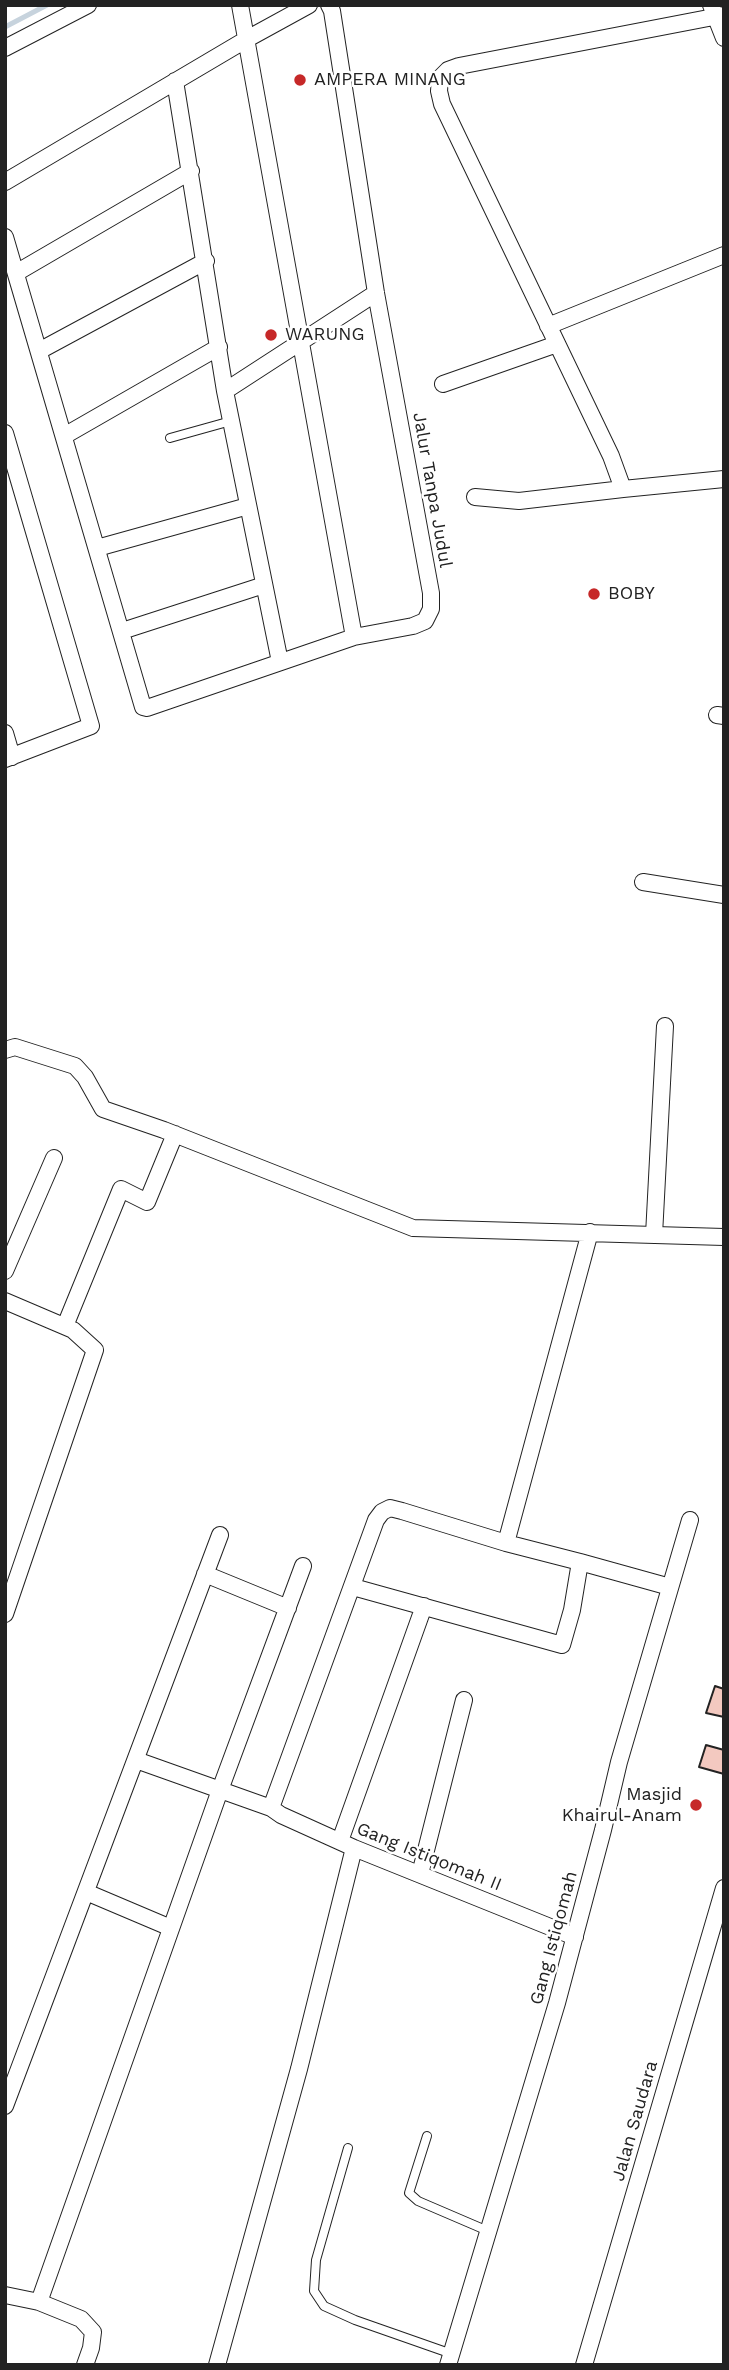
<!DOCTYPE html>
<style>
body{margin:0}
#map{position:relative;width:729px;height:2370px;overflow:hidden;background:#fff;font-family:"Work Sans",sans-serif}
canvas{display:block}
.frame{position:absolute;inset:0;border:7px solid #222;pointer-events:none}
</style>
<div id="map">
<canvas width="729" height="2370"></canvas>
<div class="frame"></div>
</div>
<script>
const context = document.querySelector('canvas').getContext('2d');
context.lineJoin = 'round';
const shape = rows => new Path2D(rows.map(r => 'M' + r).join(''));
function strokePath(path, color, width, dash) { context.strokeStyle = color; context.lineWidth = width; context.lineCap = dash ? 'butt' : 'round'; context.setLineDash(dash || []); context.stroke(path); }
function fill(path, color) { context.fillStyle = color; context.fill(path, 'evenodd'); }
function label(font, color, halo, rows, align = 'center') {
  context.font = font + ' "Work Sans",sans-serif'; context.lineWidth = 5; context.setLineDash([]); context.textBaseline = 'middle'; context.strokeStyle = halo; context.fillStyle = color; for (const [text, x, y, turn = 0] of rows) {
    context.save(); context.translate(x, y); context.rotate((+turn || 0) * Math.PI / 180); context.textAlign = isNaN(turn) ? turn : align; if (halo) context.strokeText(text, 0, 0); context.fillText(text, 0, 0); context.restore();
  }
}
const stream = shape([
 [5,27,47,5]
]);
const building = shape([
 [715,1686,724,1689,724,1717,706,1713,715,1686],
 [706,1745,724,1750,724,1774,699,1767,706,1745]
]);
const lane = shape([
 [170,438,231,421],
 [427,2136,409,2193,418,2201,488,2231],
 [348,2148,316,2260,314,2291,324,2306,355,2320,452,2354]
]);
const street = shape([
 [240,5,354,637],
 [711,5,724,38],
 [724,15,459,66,448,70,440,78,439,91,442,104,611,456,623,489,724,479],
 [5,48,88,5],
 [175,81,225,391,280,662],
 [5,182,247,39,309,5],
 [5,237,143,707,147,708,354,637,413,626,425,621,431,609,431,593,376,293,332,11,329,5],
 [16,273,191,171],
 [548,326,724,255],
 [39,351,206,261],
 [443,384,557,344],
 [225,391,376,293],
 [5,433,91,726,5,759],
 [64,436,219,347],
 [475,497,519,501,623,489],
 [97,548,248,506],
 [122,631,264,585],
 [717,715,724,716],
 [5,733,12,757],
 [643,882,724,895],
 [5,1050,15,1047,75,1066,85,1077,103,1109,164,1130,413,1228,724,1237],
 [654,1235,665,1026],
 [5,1271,54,1158],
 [5,1301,73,1330,95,1350,5,1614],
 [65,1326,121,1189,147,1202,175,1134],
 [506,1543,590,1232],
 [580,1562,670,1587],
 [205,1574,288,1608],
 [136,1760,271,1808,281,1815,354,1848,575,1937],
 [271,1808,376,1520,382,1512,390,1508,402,1511,506,1543,580,1562,572,1610,562,1645,353,1587],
 [340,1841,424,1606],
 [420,1874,464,1700],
 [86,1892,171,1928],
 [5,2106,220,1535],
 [5,2295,39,2302,81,2319,93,2332,91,2348,85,2365],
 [39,2302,220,1790,303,1566],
 [217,2365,299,2069,354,1848],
 [448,2365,557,2003,603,1830,619,1762,690,1520],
 [584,2365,724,1888]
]);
const markers = [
 [300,80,7,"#c62828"],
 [271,335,7,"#c62828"],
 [594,594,7,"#c62828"],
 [696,1805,7,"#c62828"]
];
const poiNames = [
 ["AMPERA MINANG",314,80],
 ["WARUNG",285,335],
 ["BOBY",608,594],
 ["Masjid",682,1795,"right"],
 ["Khairul-Anam",682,1816,"right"]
];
const streetNames = [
 ["Jalur Tanpa Judul",432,490,80],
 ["Gang Istiqomah II",429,1857,22],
 ["Gang Istiqomah",554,1938,-75],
 ["Jalan Saudara",635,2121,-74]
];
strokePath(stream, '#c7d3dd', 5);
fill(building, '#f3c9c0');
strokePath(building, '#222', 2);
strokePath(lane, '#222', 10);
strokePath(street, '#222', 18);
strokePath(lane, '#fff', 8);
strokePath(street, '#fff', 16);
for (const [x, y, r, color] of markers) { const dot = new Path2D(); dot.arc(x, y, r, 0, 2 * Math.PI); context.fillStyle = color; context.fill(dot); strokePath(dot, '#fff', 2.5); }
label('18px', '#222', '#fff', poiNames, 'left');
label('18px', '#222', '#fff', streetNames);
</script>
